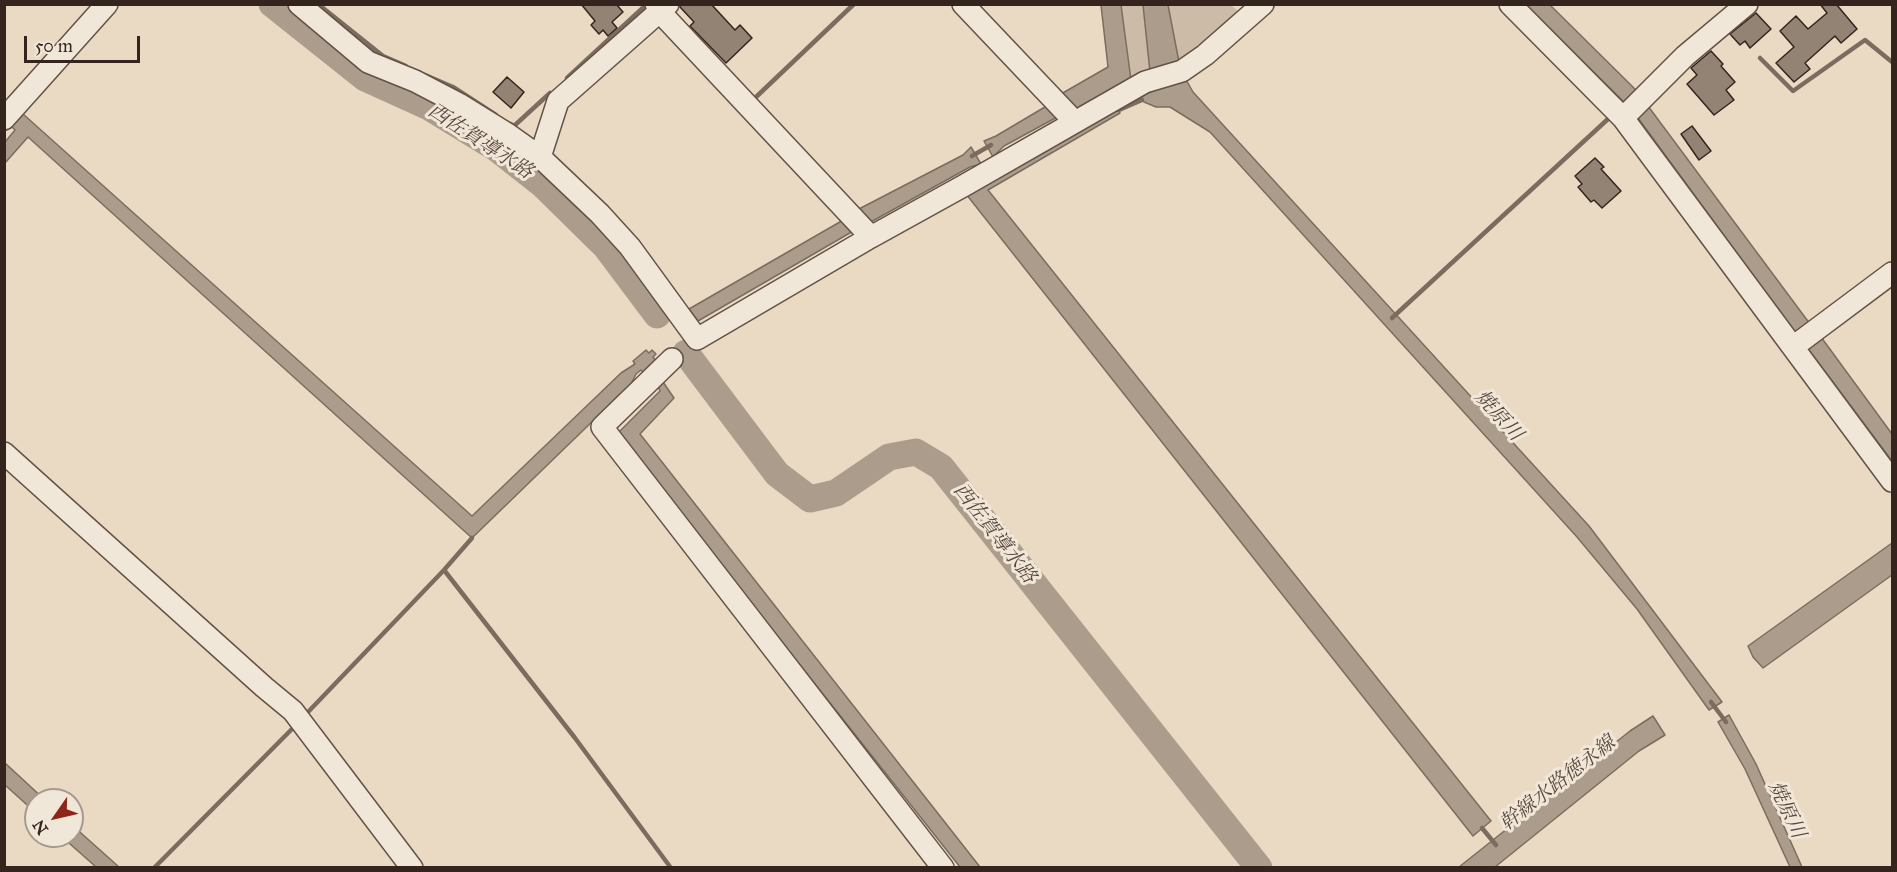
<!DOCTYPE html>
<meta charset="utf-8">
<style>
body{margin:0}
#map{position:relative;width:1897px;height:872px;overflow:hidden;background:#eadac3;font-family:"IM FELL Great Primer",serif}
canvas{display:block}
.frame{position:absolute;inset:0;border:6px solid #35241e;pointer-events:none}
.north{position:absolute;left:24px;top:788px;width:60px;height:60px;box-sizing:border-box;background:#f1e7d8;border:2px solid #a6998e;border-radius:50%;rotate:236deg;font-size:16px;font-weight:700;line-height:24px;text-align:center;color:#35241e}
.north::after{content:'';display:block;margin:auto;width:21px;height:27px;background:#8f2418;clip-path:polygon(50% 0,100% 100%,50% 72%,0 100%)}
.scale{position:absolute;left:24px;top:36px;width:116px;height:27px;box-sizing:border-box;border:3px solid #35241e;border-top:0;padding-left:8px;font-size:18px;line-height:21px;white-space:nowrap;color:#35241e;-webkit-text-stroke:4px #f1e7d8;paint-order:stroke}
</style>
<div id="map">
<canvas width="1897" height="872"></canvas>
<div class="frame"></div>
<div class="north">N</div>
<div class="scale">50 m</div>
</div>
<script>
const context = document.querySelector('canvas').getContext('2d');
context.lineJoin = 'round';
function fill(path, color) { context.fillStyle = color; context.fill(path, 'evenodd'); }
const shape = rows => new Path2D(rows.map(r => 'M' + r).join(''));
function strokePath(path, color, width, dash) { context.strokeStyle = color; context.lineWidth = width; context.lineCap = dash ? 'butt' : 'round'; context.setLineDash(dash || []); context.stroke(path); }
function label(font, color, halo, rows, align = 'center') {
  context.font = font + ' "IM FELL Great Primer","Noto Serif JP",serif'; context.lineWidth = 6; context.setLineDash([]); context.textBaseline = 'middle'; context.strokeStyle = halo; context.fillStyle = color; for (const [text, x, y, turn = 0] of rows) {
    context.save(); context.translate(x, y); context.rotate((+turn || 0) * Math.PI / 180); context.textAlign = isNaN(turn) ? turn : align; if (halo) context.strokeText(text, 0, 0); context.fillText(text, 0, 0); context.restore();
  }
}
const green = shape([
 [1121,5,1143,5,1150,72,1131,80],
 [1168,5,1231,5,1240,13,1179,62]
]);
const water = shape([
 [1101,5,1121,5,1131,80,1075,110,1061,94,1108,67,1101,5],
 [1143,5,1168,5,1179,62,1150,72,1143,5],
 [1526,5,1550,5,1638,92,1628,106,1526,5],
 [1184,76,1193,92,1589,526,1722,702,1709,710,1637,609,1577,537,1210,132,1170,107,1156,107,1144,102,1140,97,1184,76],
 [1050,104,1059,116,1004,146,993,157,984,141,996,136,1050,104],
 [1648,106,1810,324,1796,334,1638,118,1648,106],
 [1118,108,1120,113,988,190,1491,821,1473,836,966,194,1118,108],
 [23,114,472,516,621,373,635,364,633,361,646,350,649,353,652,350,656,354,653,357,656,361,644,373,641,370,636,374,631,384,472,538,28,137,5,163,5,142,15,130,11,126,23,114],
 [971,147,981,164,970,167,869,223,857,210,963,155,971,147],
 [845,219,855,230,698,321,689,309,845,219],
 [1821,337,1892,434,1892,461,1806,346,1821,337],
 [663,382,674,398,640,434,980,867,960,867,617,434,660,391,658,386,663,382],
 [1892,543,1892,575,1763,668,1753,657,1748,646,1892,543],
 [1729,715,1756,764,1802,867,1790,867,1745,769,1718,722,1729,715],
 [1653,716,1665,735,1639,751,1495,867,1459,867,1630,731,1653,716],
 [5,763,45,800,36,800,36,813,5,785,5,763],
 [72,825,119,867,96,867,61,836,72,836,72,825]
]);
const stream = shape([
 [318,4,383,56,406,66],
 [1760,58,1793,91,1865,40,1892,62],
 [425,75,453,87,496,115],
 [567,78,647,4],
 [756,97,854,4],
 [1119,110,1142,100],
 [511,124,514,126,550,93],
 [972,156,991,145],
 [1392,318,1608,119],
 [444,570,575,738,671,868],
 [1711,702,1726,722],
 [309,711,444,570,472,538],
 [1482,828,1496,845],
 [154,868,291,730]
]);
const river = shape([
 [272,4,365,78,429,107,496,148,543,185,606,247,657,315],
 [686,353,777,474,810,499,836,493,889,457,916,452,941,467,1259,868]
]);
const building = shape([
 [581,4,616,4,623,12,612,22,617,28,608,36,603,30,599,34,591,25,595,21,581,4],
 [680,4,711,4,735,30,740,25,752,38,726,63,690,26,694,22,680,7,680,4],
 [1820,4,1836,4,1857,29,1841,43,1835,36,1805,63,1810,69,1794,82,1776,63,1794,47,1780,31,1796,16,1808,29,1827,13,1820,4],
 [1756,13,1771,29,1750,48,1745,41,1740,45,1730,34,1756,13],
 [1711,51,1723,64,1721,66,1735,82,1726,90,1734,100,1714,115,1687,84,1697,75,1691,68,1711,51],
 [507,77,524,92,511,108,493,92,507,77],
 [1692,126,1711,151,1699,160,1681,134,1692,126],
 [1595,158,1604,167,1601,169,1621,191,1602,208,1594,200,1591,202,1578,187,1582,184,1575,176,1595,158]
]);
const minor = shape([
 [299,4,368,62,415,81,459,104,509,135,540,157,600,214,630,247,697,339,871,237,965,185,1145,82,1182,71,1205,55,1263,4],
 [656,4,660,12,871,237],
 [963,4,1075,122],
 [1510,4,1623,118,1892,481],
 [1623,118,1685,56,1747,4],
 [4,119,107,4],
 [540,157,558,101,668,4],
 [1793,347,1892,273],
 [672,359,602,427,943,868],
 [4,453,264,687,293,711,412,868]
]);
const waterNames = [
 ["西佐賀導水路",480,142,33],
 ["焼原川",1498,416,48],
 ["西佐賀導水路",994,534,52],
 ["幹線水路徳永線",1558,784,-38],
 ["焼原川",1786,810,65]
];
fill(green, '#cbbba7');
fill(water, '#ac9c8b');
strokePath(water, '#7c6c5f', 1.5);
strokePath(stream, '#7c6c5f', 4.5);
strokePath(river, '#ac9c8b', 27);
fill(building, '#938374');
strokePath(building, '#35241e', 1.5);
strokePath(minor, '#625247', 24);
strokePath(minor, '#f1e7d8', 21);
label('italic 20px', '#59483f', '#f1e7d8', waterNames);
</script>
